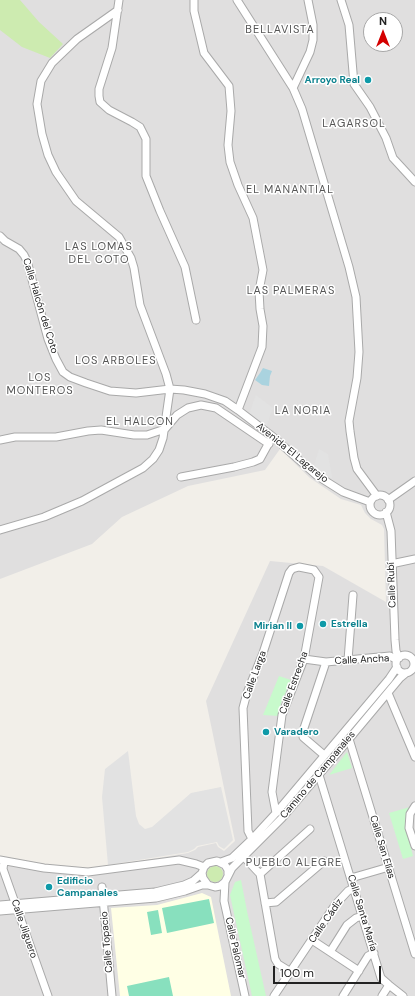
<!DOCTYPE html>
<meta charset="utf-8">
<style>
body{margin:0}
#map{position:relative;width:415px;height:996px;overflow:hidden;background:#f2efe9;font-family:"DM Sans",sans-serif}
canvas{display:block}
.north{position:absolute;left:363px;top:12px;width:40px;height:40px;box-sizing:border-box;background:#fff;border:1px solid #a7a7a7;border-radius:50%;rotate:0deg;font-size:11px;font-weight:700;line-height:16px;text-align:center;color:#222}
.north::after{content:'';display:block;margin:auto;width:14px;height:18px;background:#d40000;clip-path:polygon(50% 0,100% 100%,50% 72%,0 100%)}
.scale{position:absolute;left:273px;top:966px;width:108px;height:18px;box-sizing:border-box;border:2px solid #222;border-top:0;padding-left:5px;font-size:12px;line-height:14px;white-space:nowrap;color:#222;-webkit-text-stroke:3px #fff;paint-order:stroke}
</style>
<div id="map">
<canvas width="415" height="996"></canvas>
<div class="north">N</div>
<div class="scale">100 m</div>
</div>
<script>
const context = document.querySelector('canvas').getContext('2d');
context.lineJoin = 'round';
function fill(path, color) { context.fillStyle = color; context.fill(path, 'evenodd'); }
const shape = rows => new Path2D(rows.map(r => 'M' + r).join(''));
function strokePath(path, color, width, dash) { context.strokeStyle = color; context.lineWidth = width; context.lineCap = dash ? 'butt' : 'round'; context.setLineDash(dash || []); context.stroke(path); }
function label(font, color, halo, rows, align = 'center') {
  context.font = font + ' "DM Sans",sans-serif'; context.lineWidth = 3; context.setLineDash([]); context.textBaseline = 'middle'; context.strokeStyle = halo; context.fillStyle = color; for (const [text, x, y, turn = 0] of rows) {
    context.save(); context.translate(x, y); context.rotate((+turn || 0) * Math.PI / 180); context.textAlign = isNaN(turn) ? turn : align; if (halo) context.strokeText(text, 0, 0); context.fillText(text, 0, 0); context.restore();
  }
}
const residential = shape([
 [0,0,415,0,415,996,0,996,0,856,44,864,87,868,102,867,188,853,195,850,198,847,216,843,218,847,224,851,235,841,206,701,270,561,323,566,386,602,384,529,382,525,371,519,365,513,361,505,341,499,310,478,280,449,265,470,188,486,122,517,92,544,0,579],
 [371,20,395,20,395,44,371,44]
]);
const education = shape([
 [202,893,211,897,231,996,120,996,111,908,157,905]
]);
const grass = shape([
 [0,0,20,0,39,22,63,44,50,58,22,47,0,30],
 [397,674,398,676,280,816,236,860,235,859,335,748],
 '207 874a8 8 0 1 1 16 0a8 8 0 1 1-16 0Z'
]);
const park = shape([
 [279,676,291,680,281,703,279,716,263,715],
 [347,752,352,768,329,775],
 [410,807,407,813,406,829,413,856,403,859,389,813],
 [241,880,247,911,266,996,252,996,230,895,235,882]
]);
const pitch = shape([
 [209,899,214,923,167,933,162,908],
 [158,910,162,933,151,935,147,912],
 [169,977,173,996,129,996,127,986]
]);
const parking = shape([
 [256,395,273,408,266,427,249,414],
 [319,449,328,454,332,477,331,479,314,466],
 [128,751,136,816,139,824,145,829,152,827,191,793,221,787,233,840,224,849,219,846,217,842,197,846,194,849,188,852,108,865,102,797,105,769]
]);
const water = shape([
 [263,368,272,371,270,376,269,386,262,385,255,380,260,373]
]);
const street = shape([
 [119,0,112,48,99,89,99,96,100,102,109,110,132,122,140,127,146,139,146,176,160,211,185,267,196,320],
 [194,0,194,11,204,53,229,86,231,111,228,145,230,162,238,185,253,218,263,270,259,291,260,309,263,326,262,347,238,410],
 [237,0,293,88,302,109,349,267,356,297,359,352,357,378,349,421,350,431,354,458,357,469,377,496],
 [341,0,349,25,354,84,370,107,386,138,393,158,415,182],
 [293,88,310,52,313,40,313,25,308,0],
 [0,236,5,241,19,249,24,255,27,261,48,339,56,359,63,372,70,377,86,383,110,391,136,393,170,389,184,390,205,394,225,401,238,410,272,436,316,475,343,492,370,502],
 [165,429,177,415,188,408,201,405,216,408,269,444],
 [0,440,15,437,56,437,88,431,101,430,134,435,147,435,165,429],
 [181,477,234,467,253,462,260,459,271,439],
 '370 505a10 10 0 1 1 20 0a10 10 0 1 1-20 0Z',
 [388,500,415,481],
 [386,512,391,531,395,640,396,651,399,658],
 [0,530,44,517,82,501,143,468,153,459,159,450,163,438,170,389,166,374,140,305,134,268,131,258,119,237,76,201,56,172,48,155,42,134,37,104,41,81,52,63,77,39,118,10],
 [391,564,415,559],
 '396 664a9 9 0 1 1 18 0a9 9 0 1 1-18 0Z',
 [304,659,326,662],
 [348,660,353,595],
 [388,693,415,757],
 [349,739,415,954],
 [324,755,303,737,304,728,326,662,390,656,397,660],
 [319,775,381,978,389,985,403,996],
 [415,806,410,814,409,828,415,846],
 [252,839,248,831,243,708,247,693,263,653,289,573,292,569,299,567,314,570,319,577,304,659,282,715,272,792,276,813],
 [244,857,260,874,275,959,278,964,291,972],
 [0,860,44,868,88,872,179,860,196,864,204,867],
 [4,861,3,869,48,996],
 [221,862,232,858,252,839,276,813,389,679,397,667],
 [228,874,228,870,225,865,217,861,208,863,204,867,202,873,203,878,208,885,215,887,220,886,225,882,232,868,282,818,339,751,400,678,406,673],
 [260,874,310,829],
 [351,878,389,867],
 [225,882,224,901,245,996],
 [102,887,112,996],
 [265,903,276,902,324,861],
 [0,905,155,892,184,885,193,881,202,873],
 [0,911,156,898,185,891,202,885,208,885],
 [312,940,359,971],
 [330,952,347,925,356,918,362,916],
 [274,996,335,905,348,891,354,888],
 [343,996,368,956,374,953],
 [382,996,389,985]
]);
const markers = [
 [368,80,4,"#0f9aa8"],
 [323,624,4,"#0f9aa8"],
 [300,626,4,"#0f9aa8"],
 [266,732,4,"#0f9aa8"],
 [49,887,4,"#0f9aa8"]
];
const cultureNames = [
 ["Arroyo Real",360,80,"right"],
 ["Estrella",331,624],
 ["Mirian II",292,626,"right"],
 ["Varadero",274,732],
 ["Edificio",57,881],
 ["Campanales",57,893]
];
const streetNames = [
 ["Calle Halcón del Coto",40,306,73],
 ["Avenida El Lagarejo",292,453,39],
 ["Calle Rubí",392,585,-92],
 ["Calle Ancha",362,660,-3],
 ["Calle Larga",255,675,-70],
 ["Calle Estrecha",294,683,-70],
 ["Camino de Campanales",318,775,-50],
 ["Calle San Elías",382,847,73],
 ["Calle Santa María",362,913,73],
 ["Calle Cádiz",326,921,-55],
 ["Calle Jilguero",24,929,71],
 ["Calle Topacio",107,942,-95],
 ["Calle Palomar",235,948,77]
];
const neighbourhoodNames = [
 ["BELLAVISTA",280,30],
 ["LAGARSOL",354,124],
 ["EL MANANTIAL",290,190],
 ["LAS LOMAS",99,247],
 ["DEL COTO",99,260],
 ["LAS PALMERAS",291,291],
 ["LOS ARBOLES",116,361],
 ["LOS",40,378],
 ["MONTEROS",40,391],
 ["LA NORIA",303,411],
 ["EL HALCON",140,422],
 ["PUEBLO ALEGRE",294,863]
];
fill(residential, '#e0dfdf');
fill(education, '#ffffe5');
fill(grass, '#cdebb0');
fill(park, '#c8facc');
fill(pitch, '#88e0be');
fill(parking, '#e2e2e2');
fill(water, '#aad3df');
strokePath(street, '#a9a9a9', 9);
strokePath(street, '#fff', 7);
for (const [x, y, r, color] of markers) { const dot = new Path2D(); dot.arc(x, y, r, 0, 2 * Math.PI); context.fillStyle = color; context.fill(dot); strokePath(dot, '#fff', 1.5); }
label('bold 10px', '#0d838f', '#fff', cultureNames, 'left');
label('10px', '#222', '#fff', streetNames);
context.letterSpacing = '1px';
label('11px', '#555', '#fff', neighbourhoodNames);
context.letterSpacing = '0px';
</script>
